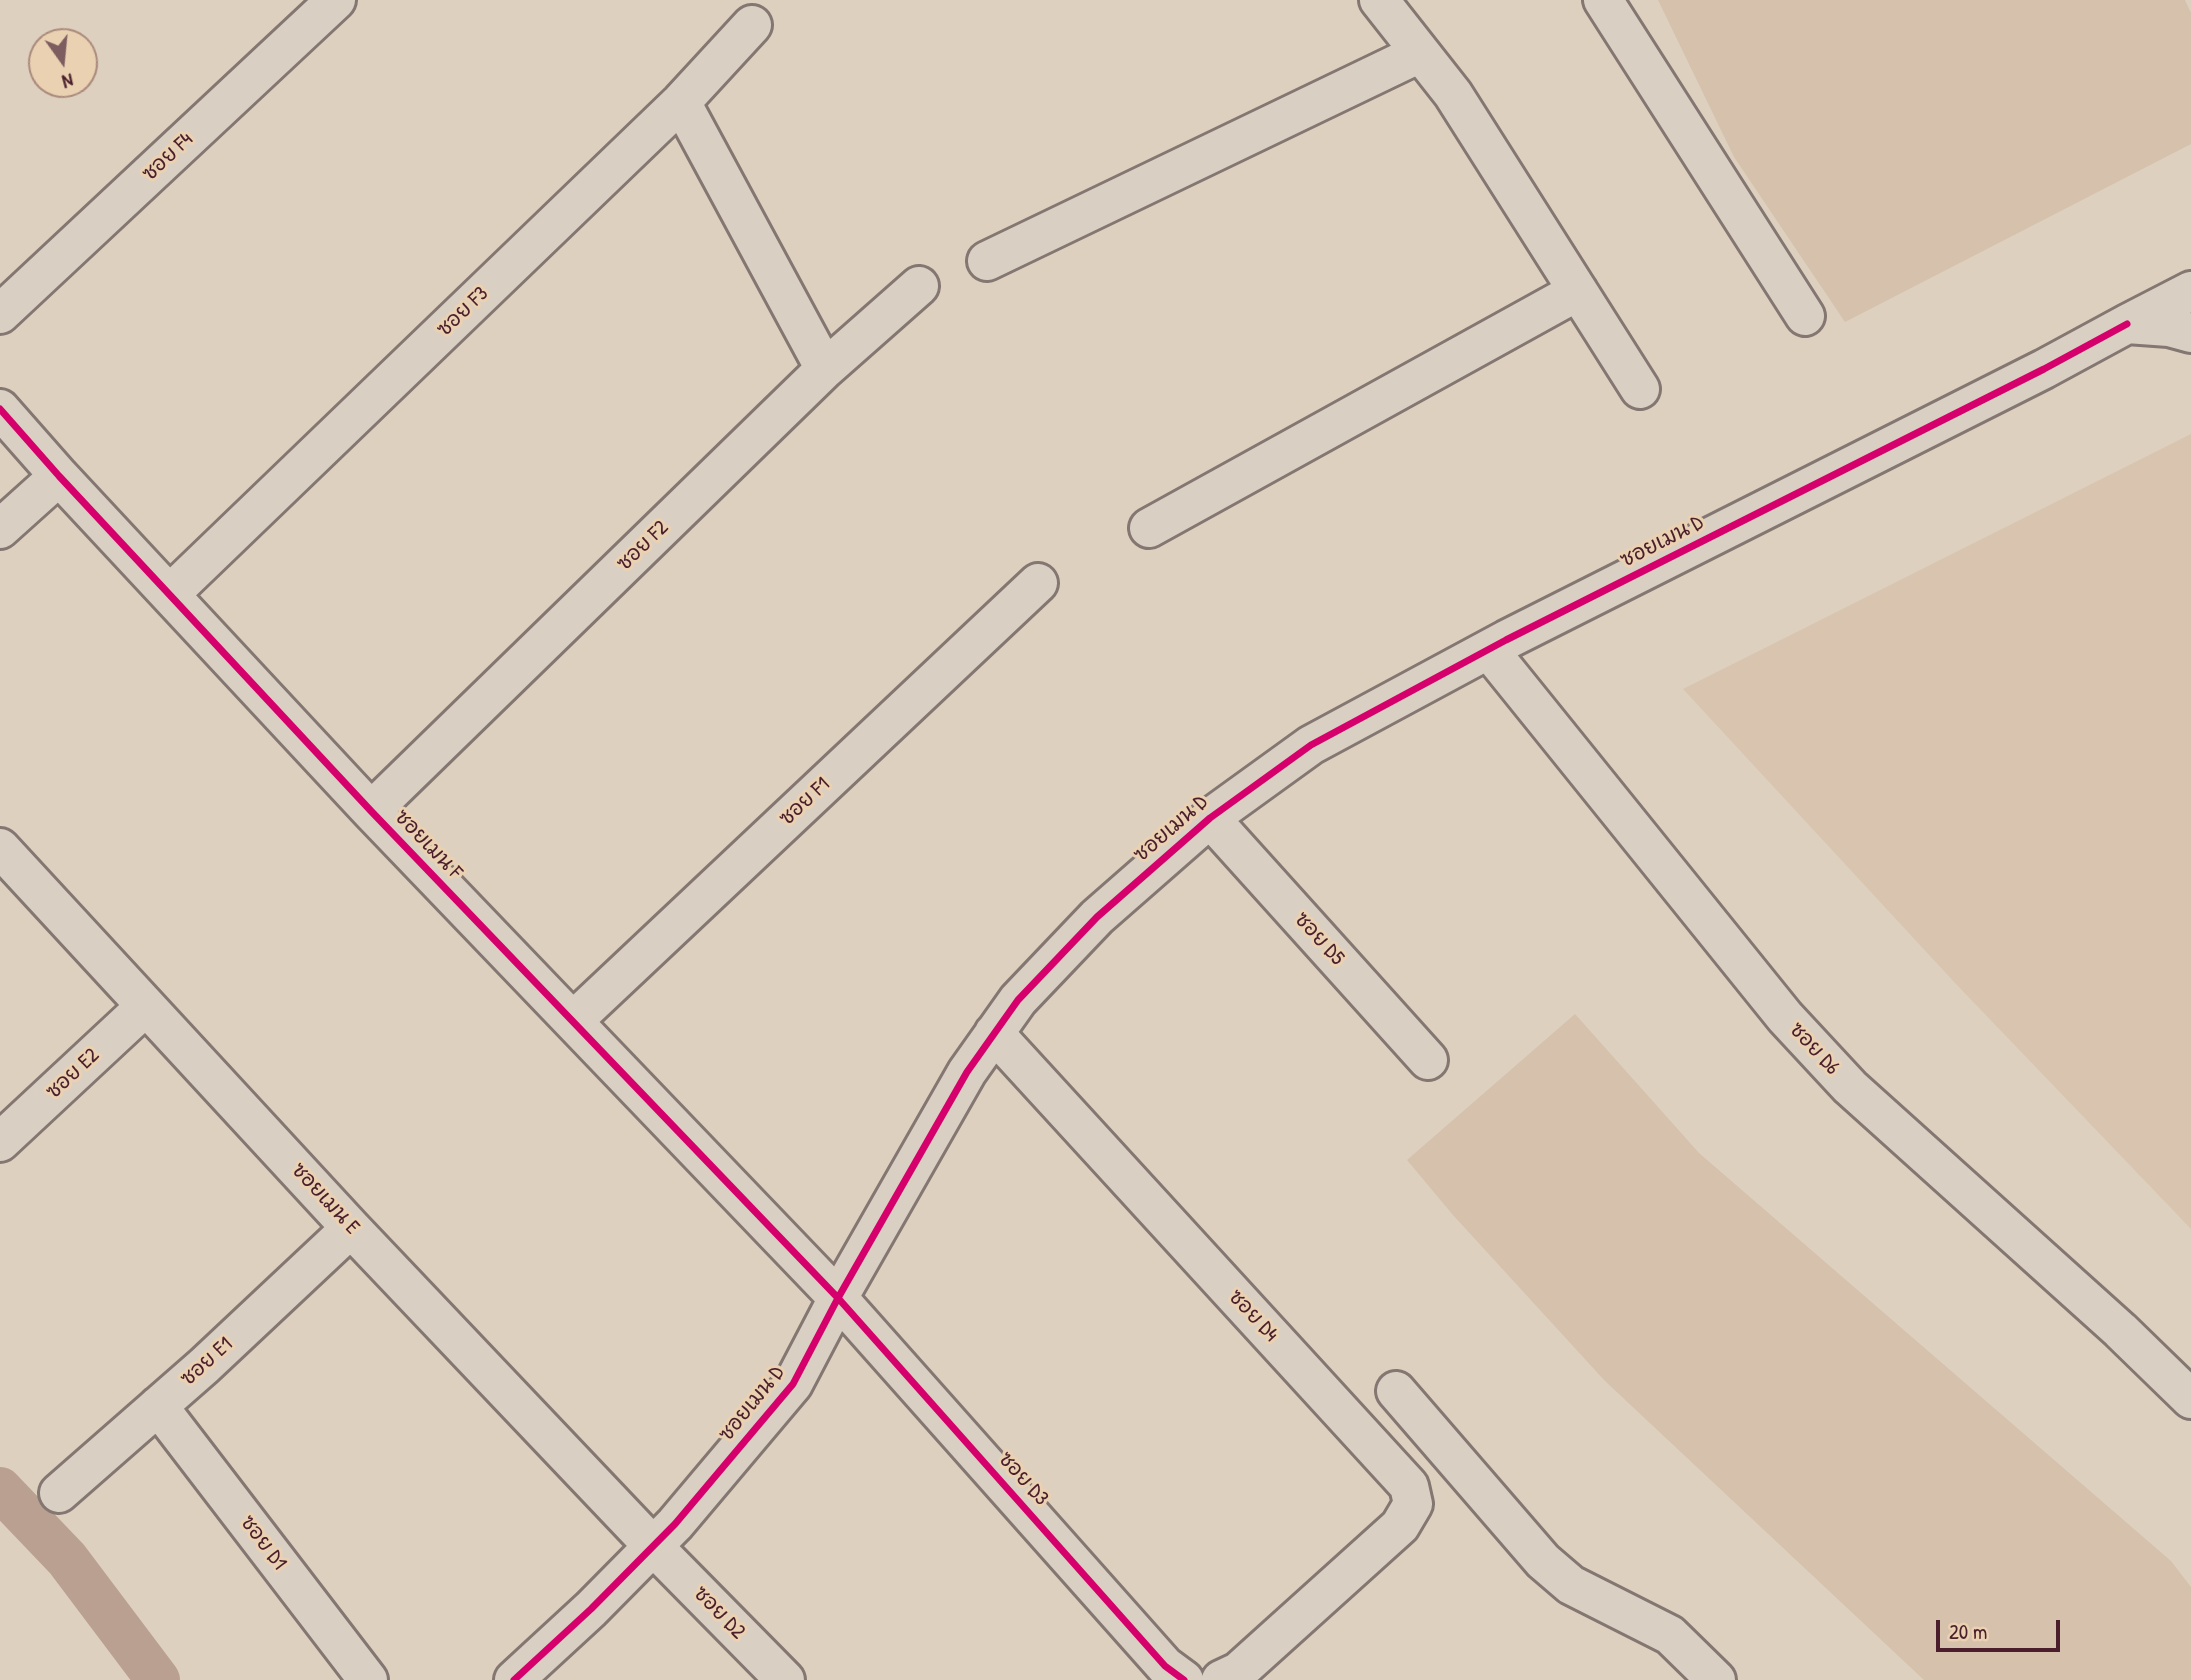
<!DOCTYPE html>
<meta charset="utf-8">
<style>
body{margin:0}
#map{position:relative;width:2191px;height:1680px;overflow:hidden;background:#ddd0bf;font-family:"Patrick Hand",sans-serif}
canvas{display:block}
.north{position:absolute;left:28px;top:28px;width:70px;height:70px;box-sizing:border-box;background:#ead1b2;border:2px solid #aa8a7c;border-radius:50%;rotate:165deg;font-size:19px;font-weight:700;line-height:28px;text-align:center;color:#4a1f2b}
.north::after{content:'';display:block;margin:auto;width:24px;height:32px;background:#7d5d5f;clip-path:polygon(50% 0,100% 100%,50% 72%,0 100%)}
.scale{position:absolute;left:1936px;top:1620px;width:124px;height:32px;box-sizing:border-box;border:4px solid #4a1f2b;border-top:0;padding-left:9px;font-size:21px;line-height:24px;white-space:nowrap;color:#4a1f2b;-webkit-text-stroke:5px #ead1b2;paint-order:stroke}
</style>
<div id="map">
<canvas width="2191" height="1680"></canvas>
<div class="north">N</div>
<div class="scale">20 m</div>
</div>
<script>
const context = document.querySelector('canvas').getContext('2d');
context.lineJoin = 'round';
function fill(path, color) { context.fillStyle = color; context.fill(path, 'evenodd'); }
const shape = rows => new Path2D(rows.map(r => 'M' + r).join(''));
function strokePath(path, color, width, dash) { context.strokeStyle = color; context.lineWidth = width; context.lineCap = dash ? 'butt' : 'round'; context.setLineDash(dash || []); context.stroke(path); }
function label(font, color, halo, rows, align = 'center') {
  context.font = font + ' "Patrick Hand","Playpen Sans Thai",sans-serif'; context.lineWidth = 6; context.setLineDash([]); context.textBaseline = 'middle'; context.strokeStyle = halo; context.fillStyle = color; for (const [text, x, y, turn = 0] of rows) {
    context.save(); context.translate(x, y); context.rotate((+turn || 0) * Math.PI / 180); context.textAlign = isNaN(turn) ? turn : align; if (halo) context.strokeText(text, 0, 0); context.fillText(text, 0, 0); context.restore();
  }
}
const built = shape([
 [2191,434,2191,1229,1955,983,1683,689]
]);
const green = shape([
 [1658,0,2185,0,2191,13,2191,144,1845,322,1734,157],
 [1575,1014,1699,1153,2171,1561,2191,1587,2191,1680,1924,1680,1605,1381,1453,1215,1407,1160]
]);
const canal = shape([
 [0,1489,67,1559,158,1680]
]);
const street = shape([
 [1379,0,1453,94,1640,389],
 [1603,0,1805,316],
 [681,102,825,369],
 [987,261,1420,53],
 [2191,291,2127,324,2169,327,2191,333],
 [0,314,336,0],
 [0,409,59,476,371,811,838,1298,1165,1666,1184,1680],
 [1149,528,1578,291],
 [0,529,59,476],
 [170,594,681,102,752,25],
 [1489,650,1785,1017,1850,1087,2120,1330,2191,1399],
 [371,811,825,369,919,286],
 [1210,818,1428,1060],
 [0,848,351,1228,653,1546,785,1680],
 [573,1021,1038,583],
 [994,1033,1409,1486,1413,1504,1400,1526,1238,1672,1221,1680],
 [0,1142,146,1006],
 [1396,1391,1543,1561,1571,1585,1670,1635,1716,1680],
 [158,1406,368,1680],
 [59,1493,204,1366,351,1228],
 [514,1680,591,1609,675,1524,793,1384,838,1298,967,1072,1018,1000,1097,917,1210,818,1311,745,1506,640,2044,369,2127,324]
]);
const cycleway = shape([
 [0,409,59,476,371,811,838,1298,1165,1666,1184,1680],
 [514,1680,591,1609,675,1524,793,1384,838,1298,967,1072,1018,1000,1097,917,1210,818,1311,745,1506,640,2044,369,2127,324]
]);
const streetNames = [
 ["ซอย F4",168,157,-43],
 ["ซอย F3",463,312,-44],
 ["ซอยเมน D",1662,542,-27],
 ["ซอย F2",643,546,-44],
 ["ซอย F1",805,802,-43],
 ["ซอยเมน D",1171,829,-41],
 ["ซอยเมน F",428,845,46],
 ["ซอย D5",1319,939,48],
 ["ซอย D6",1814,1049,47],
 ["ซอย E2",73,1074,-43],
 ["ซอยเมน E",325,1199,47],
 ["ซอย D4",1253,1316,47],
 ["ซอย E1",207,1362,-42],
 ["ซอยเมน D",752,1404,-51],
 ["ซอย D3",1023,1479,48],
 ["ซอย D1",263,1543,53],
 ["ซอย D2",719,1613,46]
];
fill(built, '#d9c5af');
fill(green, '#d5c1ac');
strokePath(canal, '#baa091', 44);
strokePath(street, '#847671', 44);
strokePath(street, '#d9cfc3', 38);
strokePath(cycleway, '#d6006c', 7);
label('21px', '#4a1f2b', '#ead1b2', streetNames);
</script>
